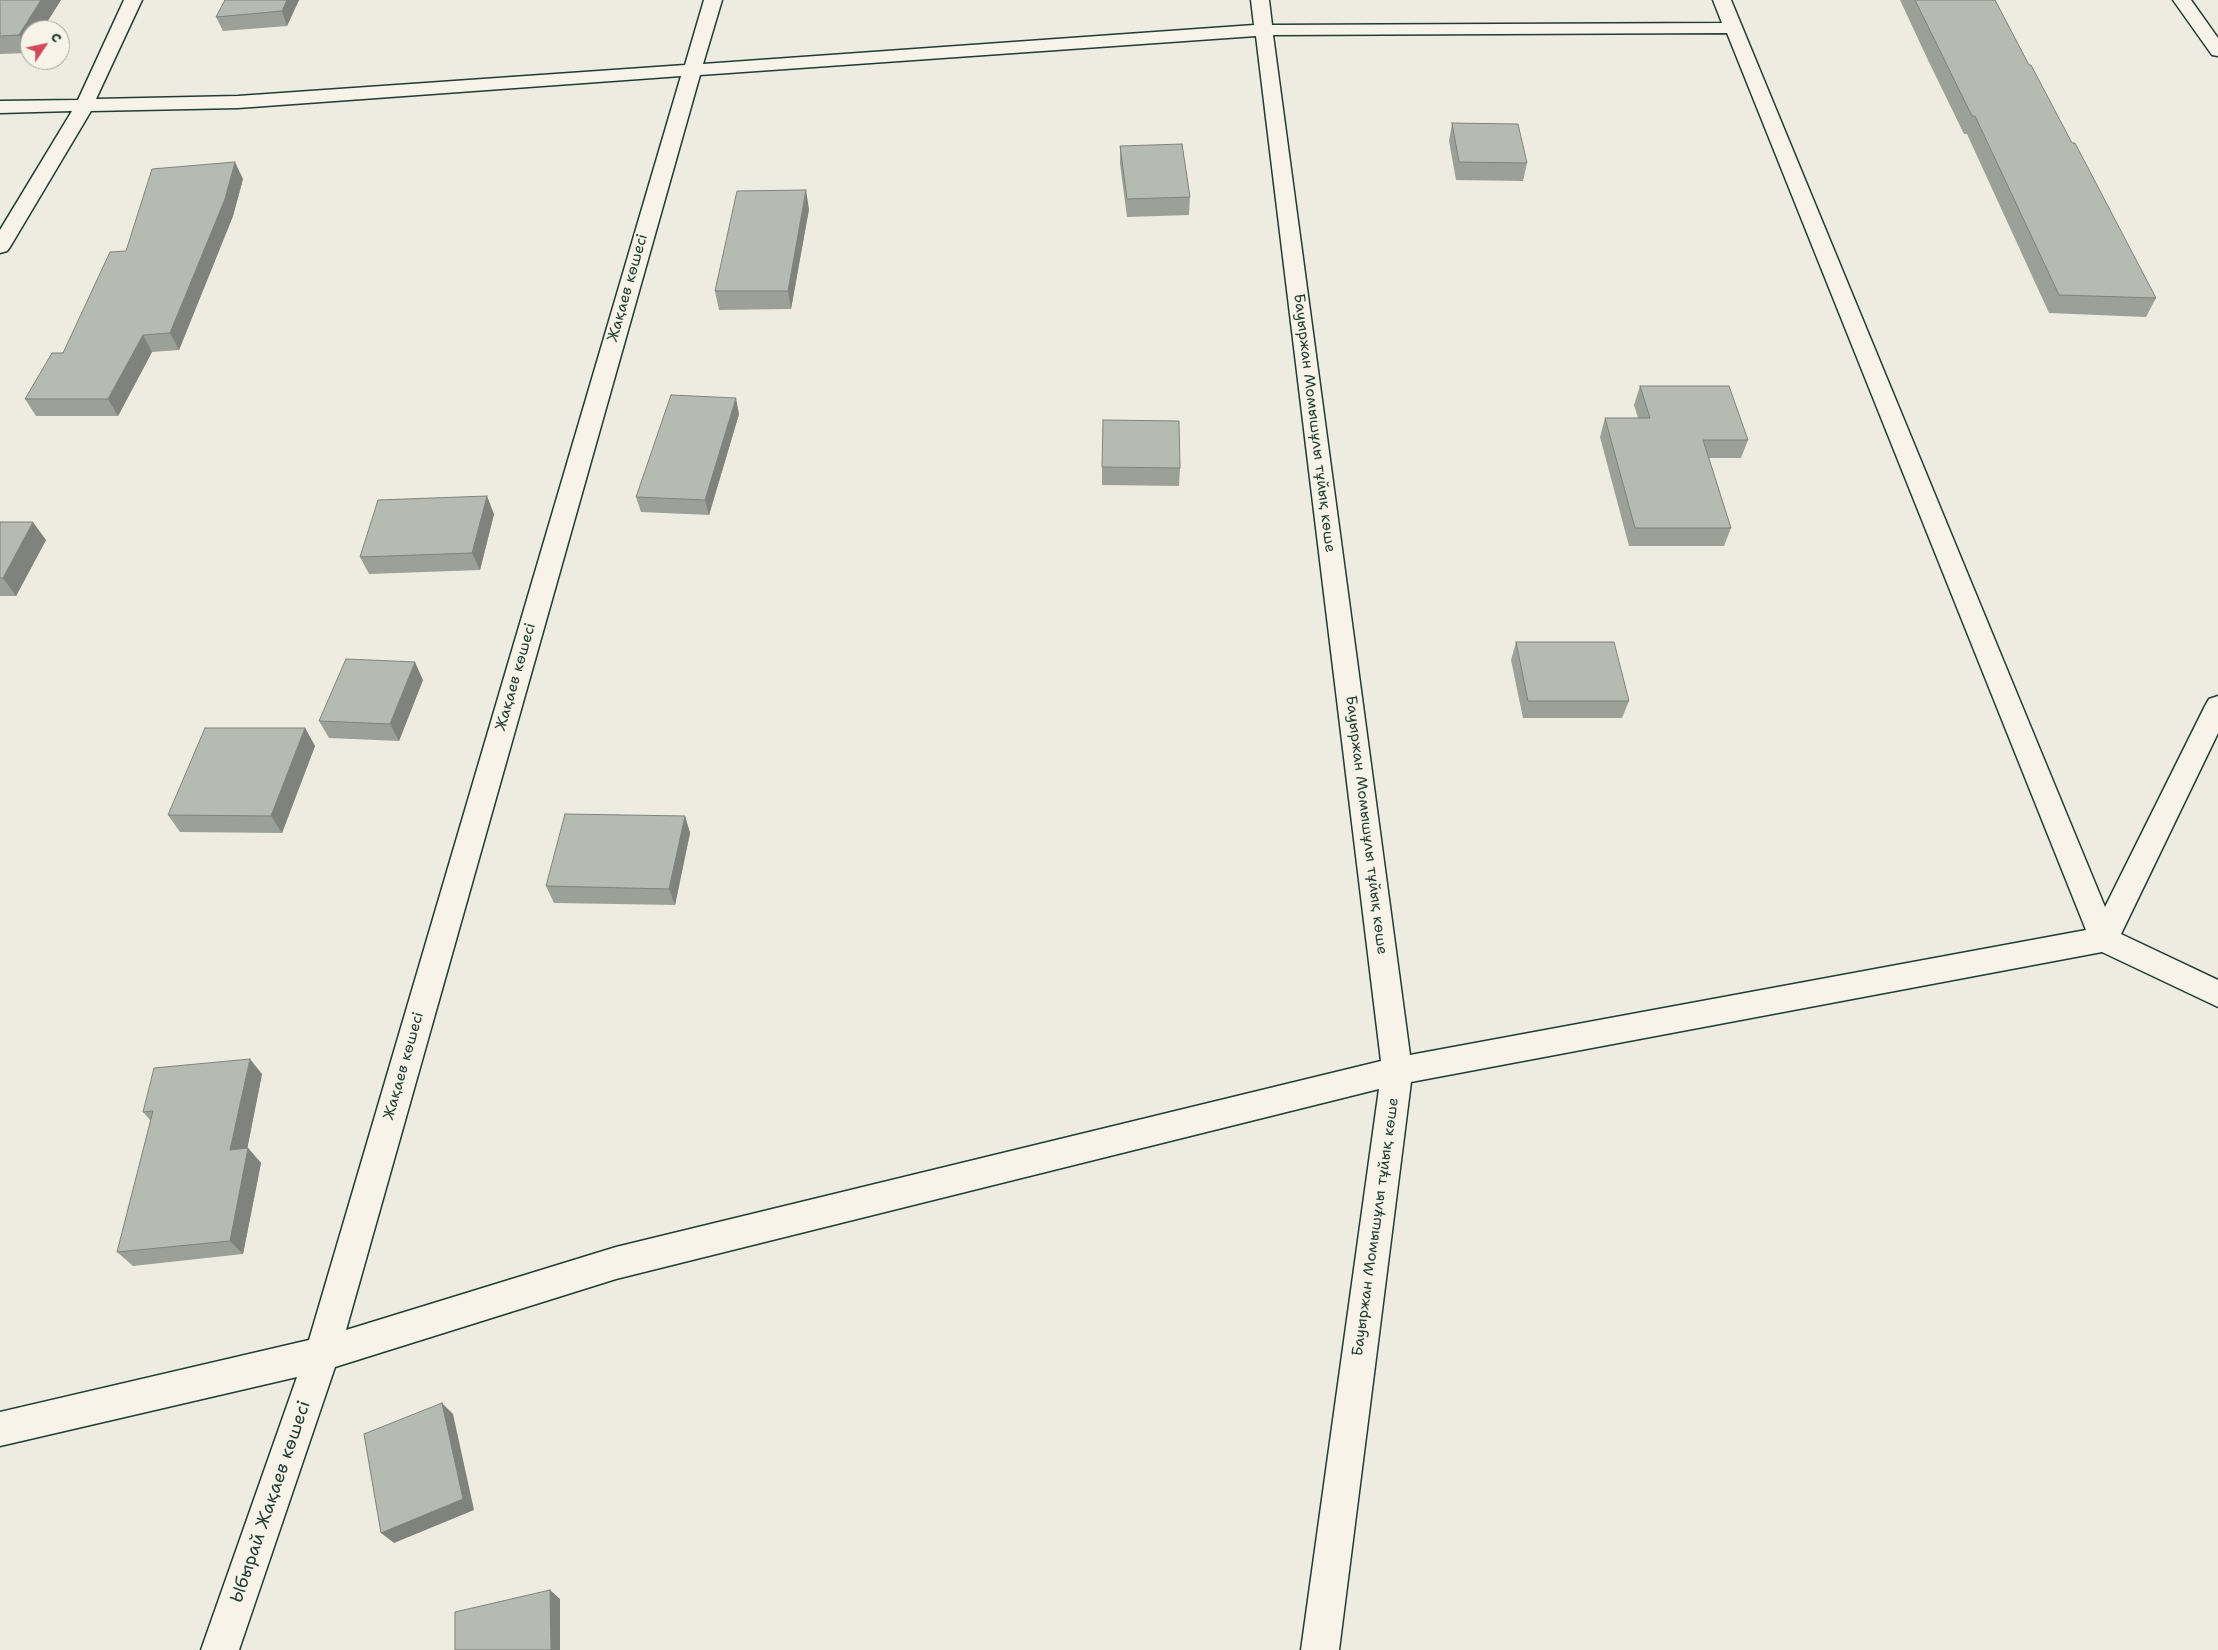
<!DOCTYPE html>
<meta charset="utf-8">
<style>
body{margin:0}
#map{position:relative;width:2218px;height:1650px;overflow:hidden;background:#eeece1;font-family:"Shantell Sans",sans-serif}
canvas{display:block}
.north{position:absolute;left:20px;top:20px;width:50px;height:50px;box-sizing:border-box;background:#f7f3e8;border:1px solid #a1aaa0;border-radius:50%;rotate:56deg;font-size:14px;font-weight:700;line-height:20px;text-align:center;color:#1f3d34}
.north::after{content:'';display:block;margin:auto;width:18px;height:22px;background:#d1495b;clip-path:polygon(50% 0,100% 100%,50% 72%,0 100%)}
</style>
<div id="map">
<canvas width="2218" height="1650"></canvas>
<div class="north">С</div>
</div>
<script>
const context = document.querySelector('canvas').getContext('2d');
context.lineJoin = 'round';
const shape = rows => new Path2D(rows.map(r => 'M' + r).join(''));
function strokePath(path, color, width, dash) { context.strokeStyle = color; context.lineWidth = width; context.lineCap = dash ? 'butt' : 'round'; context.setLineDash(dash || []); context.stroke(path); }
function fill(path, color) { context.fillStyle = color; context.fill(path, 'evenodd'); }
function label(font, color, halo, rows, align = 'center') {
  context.font = font + ' "Shantell Sans",sans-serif'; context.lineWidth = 4; context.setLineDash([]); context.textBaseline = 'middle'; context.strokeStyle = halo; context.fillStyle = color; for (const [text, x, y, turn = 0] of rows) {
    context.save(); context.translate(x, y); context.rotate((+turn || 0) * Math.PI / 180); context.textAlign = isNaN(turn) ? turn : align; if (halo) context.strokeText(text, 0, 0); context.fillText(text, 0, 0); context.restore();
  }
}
const street = shape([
 [124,0,142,0,96,99,238,96,685,65,704,0,722,0,703,64,1254,25,1251,0,1269,0,1272,25,1722,23,1713,0,1731,0,2105,907,2205,706,2209,699,2218,696,2218,733,2121,934,2218,980,2218,1007,2102,952,1411,1082,1339,1650,1301,1650,1379,1089,616,1279,335,1367,239,1650,201,1650,297,1377,0,1446,0,1412,309,1340,681,76,238,108,91,111,10,247,7,251,0,253,0,230,72,111,0,113,0,101,78,100,124,0],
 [1727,33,2086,930,1410,1055,1273,35,1727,33],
 [1256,36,1381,1061,616,1247,346,1330,700,75,1256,36],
 [2173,0,2191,0,2218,38,2218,56,2212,55,2173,0]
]);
const wall = shape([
 [0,0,61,0,42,30,30,30,28,53,0,54],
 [225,0,299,0,287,26,223,31,216,17],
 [1900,0,1995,0,2029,65,2156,298,2146,317,2049,313,1967,134,1964,134,1927,58],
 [1452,123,1527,163,1523,181,1456,180,1449,141],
 [1120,146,1190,197,1189,215,1127,217,1120,164],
 [243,179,233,216,179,350,152,352,118,416,36,416,25,399,63,353],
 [809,209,791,309,719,310,715,291],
 [1640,386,1748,440,1741,458,1709,458,1731,528,1724,546,1629,546,1600,437,1605,418,1638,418,1634,405],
 [739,414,709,515,641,512,636,497],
 [1102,467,1180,468,1179,486,1102,485],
 [494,514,480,570,369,574,360,557],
 [0,522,46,540,16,596,0,596],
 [1516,642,1629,701,1622,718,1523,718,1511,660],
 [423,680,399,741,329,738,319,721],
 [305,728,315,746,282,833,180,832,168,815],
 [685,816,690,833,675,905,554,903,546,886],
 [262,1074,247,1149,248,1148,261,1163,243,1254,133,1266,117,1252,151,1121,143,1112]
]);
const shadedWall = shape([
 [41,0,61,0,42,30,30,30,30,50,28,53,19,35],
 [287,0,299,0,287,26,282,11],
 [235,162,243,179,233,216,179,350,170,333],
 [806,190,809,209,791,309,788,291],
 [143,335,152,352,118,416,108,399],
 [736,398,739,414,709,515,705,500],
 [487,496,494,514,480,570,472,553],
 [33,522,46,540,16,596,3,578],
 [415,662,423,680,399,741,390,724],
 [305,728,315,746,282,833,271,816],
 [685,816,690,833,675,905,669,889],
 [250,1059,262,1074,244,1165,230,1150],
 [248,1148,261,1163,243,1254,230,1241],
 [442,1403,453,1414,474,1510,394,1543,381,1533],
 [550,1590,560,1599,560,1650,551,1650]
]);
const building = shape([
 [0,0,41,0,19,35,0,36,0,0],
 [225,0,287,0,282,11,216,17,225,0],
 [1915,0,1995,0,2029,65,2031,65,2072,143,2075,143,2156,298,2059,295,1975,116,1972,116,1915,0],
 [1452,123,1518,124,1527,163,1459,162,1452,123],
 [1182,144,1190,197,1127,199,1120,146,1182,144],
 [235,162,225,199,170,333,143,335,108,399,25,399,52,353,63,353,110,252,126,251,152,169,235,162],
 [806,190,788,291,715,291,737,191,806,190],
 [1640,386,1729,386,1748,440,1703,440,1731,528,1635,528,1605,418,1650,418,1640,386],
 [671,395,736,398,705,500,636,497,671,395],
 [1103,420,1179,421,1180,468,1102,467,1103,420],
 [487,496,472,553,360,557,378,500,487,496],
 [0,522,33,522,3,578,0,578,0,522],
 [1516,642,1614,642,1629,701,1528,701,1516,642],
 [346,659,415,662,390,724,319,721,346,659],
 [205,728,305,728,271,816,168,815,205,728],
 [565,814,685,816,669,889,546,886,565,814],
 [250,1059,230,1150,248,1148,230,1241,117,1252,153,1111,143,1112,154,1068,250,1059],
 [442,1403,463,1499,381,1533,364,1434,442,1403],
 [550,1590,551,1650,455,1650,455,1612,550,1590]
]);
const streetNames = [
 ["Жақаев көшесі",628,288,-74],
 ["Бауыржан Момышұлы тұйық көше",1314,423,83],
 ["Жақаев көшесі",516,677,-74],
 ["Бауыржан Момышұлы тұйық көше",1366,825,83],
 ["Жақаев көшесі",404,1066,-74],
 ["Бауыржан Момышұлы тұйық көше",1376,1227,-82]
];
const nearStreetnames = [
 ["Ыбырай Жақаев көшесі",271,1502,-71]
];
strokePath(street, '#1f3d34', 3);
fill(street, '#f7f3e8');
fill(wall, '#9ca197');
fill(shadedWall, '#7f837b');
fill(building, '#b5bbb0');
strokePath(building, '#7f837b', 1);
label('15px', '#1f3d34', '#f7f3e8', streetNames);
label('18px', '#1f3d34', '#f7f3e8', nearStreetnames);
</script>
